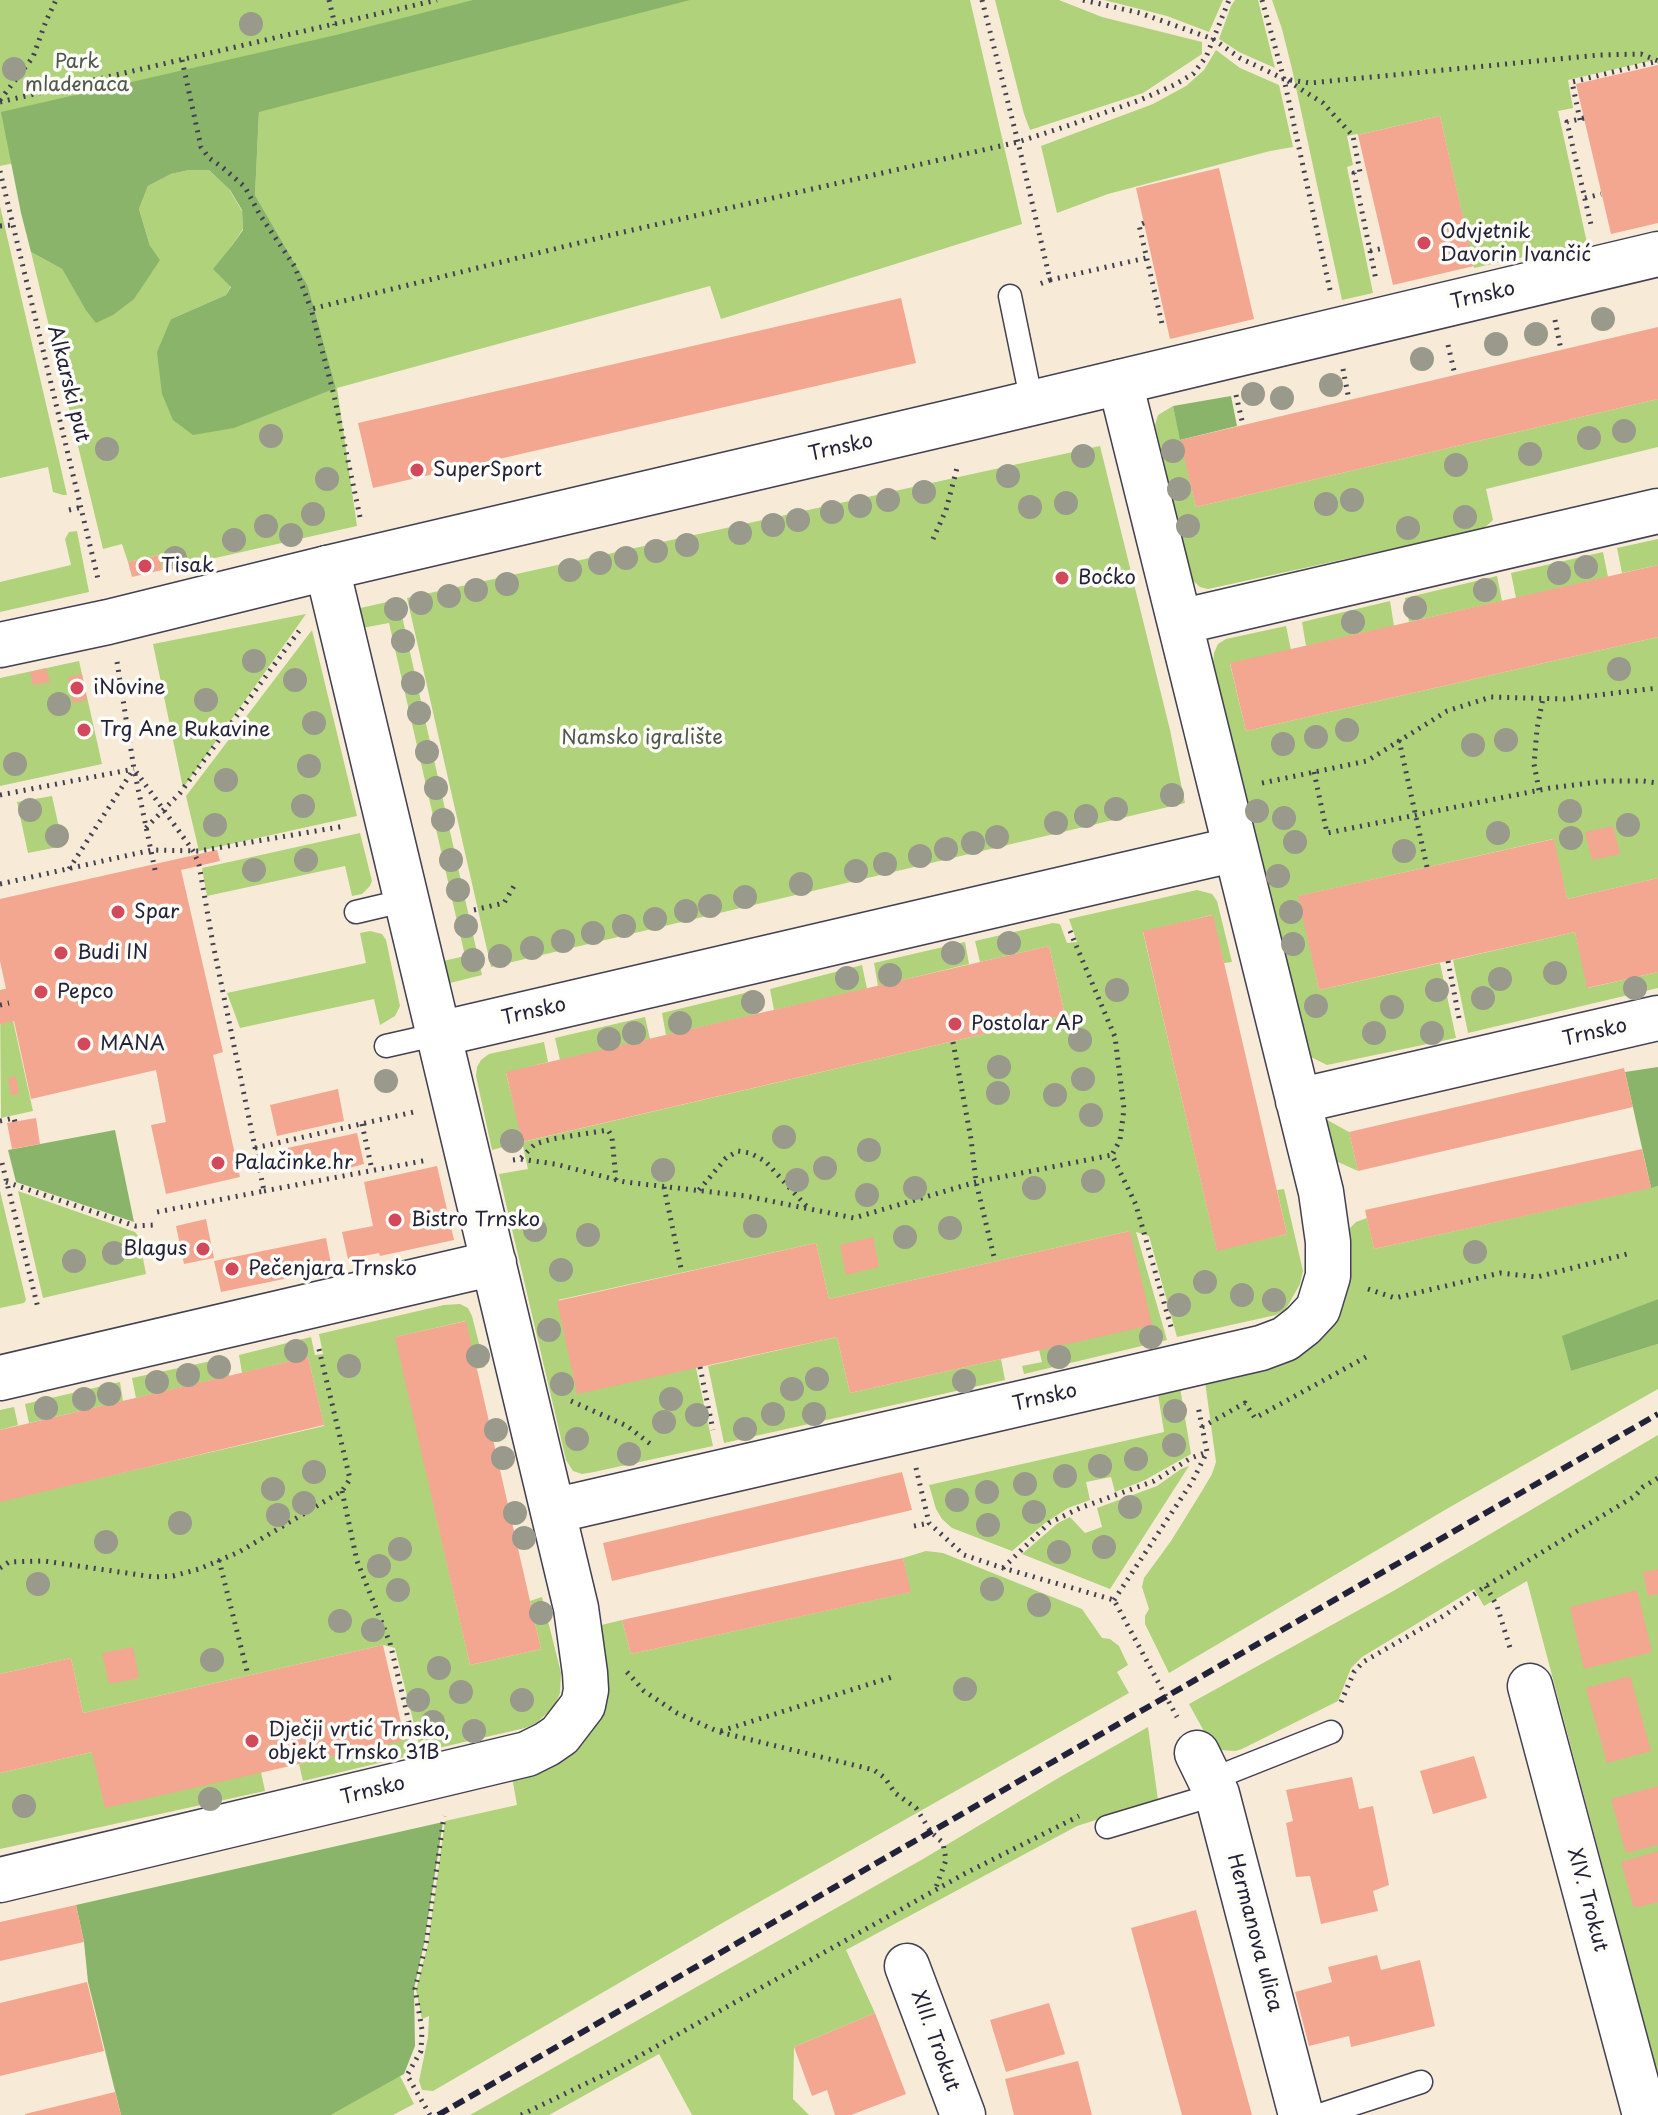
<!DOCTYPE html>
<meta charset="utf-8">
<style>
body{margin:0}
canvas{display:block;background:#f7ebd7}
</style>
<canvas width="1658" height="2115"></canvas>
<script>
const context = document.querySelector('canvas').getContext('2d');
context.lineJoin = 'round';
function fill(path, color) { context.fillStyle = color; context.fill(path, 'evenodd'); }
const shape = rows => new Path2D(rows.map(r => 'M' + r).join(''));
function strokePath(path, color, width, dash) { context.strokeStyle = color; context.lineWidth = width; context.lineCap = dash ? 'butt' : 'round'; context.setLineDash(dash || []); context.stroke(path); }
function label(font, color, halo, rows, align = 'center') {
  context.font = font + ' "Playpen Sans",sans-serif'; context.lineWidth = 7; context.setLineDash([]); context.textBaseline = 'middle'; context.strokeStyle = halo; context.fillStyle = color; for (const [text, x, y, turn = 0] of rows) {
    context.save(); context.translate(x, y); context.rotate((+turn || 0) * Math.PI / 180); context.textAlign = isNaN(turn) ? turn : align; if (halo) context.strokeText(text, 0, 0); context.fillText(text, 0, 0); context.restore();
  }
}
const green = shape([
 [0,0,970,0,1022,224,721,319,710,286,337,388,357,526,162,570,159,555,128,562,122,544,103,549,31,252,62,269,85,309,150,246,139,209,148,186,171,174,189,170,209,170,229,189,242,211,243,229,231,247,231,286,226,295,171,319,336,388,308,286,255,195,259,113,0,166],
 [995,0,1059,0,1102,17,1202,42,1202,54,1143,93,1030,130,1024,114],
 [1104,0,1223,0,1209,32,1167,16],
 [1235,0,1258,0,1275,68,1239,52,1219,39,1231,6],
 [1272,0,1658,0,1658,64,1654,60,1568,80,1573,108,1558,111,1587,243,1474,268,1440,116,1358,135,1357,134,1347,136,1353,165,1347,167,1373,293,1342,300,1292,69,1282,29],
 [1216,50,1240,68,1279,85,1293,147,1270,151,1108,194,1057,213,1041,146,1153,104,1186,86,1204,70],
 [0,206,56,447,67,495,63,495,53,492,48,467,0,478],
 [1658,399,1658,447,1486,489,1493,520,1483,529,1208,589,1200,587,1192,580,1155,425,1158,415,1173,406,1196,507],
 [1100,446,1170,730,1185,803,491,967,407,598],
 [77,531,89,592,0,612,0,582,71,565,65,539,69,532],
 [1658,539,1658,565,1622,573,1617,548],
 [1603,552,1608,577,1516,598,1511,573],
 [1497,576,1502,601,1409,622,1405,598],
 [1390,601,1394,626,1306,646,1302,622],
 [387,602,394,602,400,607,482,975,442,985,439,962,465,956,389,623,362,628,356,609],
 [306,614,183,788,153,644],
 [1286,626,1291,650,1230,664,1246,731,1658,637,1658,878,1567,899,1553,839,1299,896,1319,990,1440,963,1456,1038,1327,1065,1309,1056,1213,664,1214,653,1218,644,1226,639],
 [312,630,357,816,199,851,186,796],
 [79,661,102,764,0,786,0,678],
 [52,796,63,846,28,853,17,802],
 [360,833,372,881,370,886,362,894,352,896,345,866,207,896,202,868],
 [1197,890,1212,894,1217,901,1232,962,1224,963,1212,915,1143,932,1217,1250,1287,1234,1277,1190,1284,1189,1303,1271,1300,1284,1286,1309,1276,1315,1177,1337,1149,1236,1136,1232,1167,1340,1024,1374,1022,1366,1042,1362,1039,1350,1130,1231,829,1299,816,1243,558,1300,696,1368,713,1446,594,1472,582,1474,573,1471,566,1460,499,1174,528,1169,522,1142,492,1150,476,1076,477,1067,481,1060,489,1054,544,1042,548,1062,506,1073,523,1142,1065,1015,1049,946,980,962,975,941,1053,923,1060,924,1067,943,1077,942,1069,919],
 [370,931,382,934,386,940,400,1006,395,1016,380,1025,374,999,240,1028,227,993,366,963,360,933],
 [1575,932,1588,988,1658,972,1658,988,1468,1033,1453,960],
 [965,942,969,964,878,986,874,963],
 [862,965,867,989,774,1010,770,989],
 [6,989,33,1111,1,1118,0,990],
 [753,991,758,1014,666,1035,662,1013],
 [645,1017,650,1039,560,1060,555,1038],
 [1320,1116,1349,1132,1358,1171,1327,1157],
 [1658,1186,1658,1299,1563,1337,1571,1371,1658,1344,1658,1389,1450,1507,1169,1673,1145,1624,1145,1616,1149,1609,1142,1587,1144,1578,1171,1541,1202,1491,1212,1474,1216,1462,1204,1374,1274,1354,1350,1228,1356,1222,1367,1218,1374,1249],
 [0,1191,26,1300,24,1303,0,1308],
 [18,1191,135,1232,139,1237,146,1274,43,1298],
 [460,1304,468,1308,472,1316,485,1367,476,1369,465,1321,396,1337,470,1665,541,1649,530,1601,542,1597,561,1673,560,1693,554,1707,536,1723,525,1728,421,1752,395,1648,383,1645,83,1713,71,1658,0,1674,0,1501,324,1426,308,1357,242,1373,239,1355,311,1337,315,1355,323,1354,319,1334,444,1305],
 [837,1337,850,1393,1001,1359,1005,1380,724,1443,708,1366],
 [225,1358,229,1376,136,1398,132,1378],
 [1179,1381,1191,1454,1145,1480,1115,1492,1111,1477,1086,1482,1090,1500,1068,1508,1045,1523,1012,1551,952,1528,942,1519,936,1509,929,1485,1164,1432,1158,1394],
 [120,1382,123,1401,29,1423,25,1404],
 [14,1407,18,1425,0,1430,0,1410],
 [1658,1435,1658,2075,1527,1581,1484,1606,1474,1589,1362,1657,1351,1668,1338,1701,1242,1749,1235,1751,1220,1750,1211,1744,1189,1704,1395,1590],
 [1189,1466,1110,1589,1022,1554,1058,1523,1070,1517,1085,1533,1102,1527,1097,1508,1157,1486,1181,1469],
 [926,1551,943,1553,1082,1609,1102,1638,1110,1639,1119,1646,1128,1665,1117,1672,1129,1693,731,1918,433,2091,422,2090,419,2081,428,2037,429,2016,422,2019,416,1990,428,1944,445,1821,517,1805,512,1777,531,1771,593,1627,622,1620,631,1654,910,1592,903,1558],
 [1148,1727,1158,1800,1077,1826,846,1950,875,2013,794,2047,793,2099,809,2115,692,2115,659,2054,549,2115,470,2115,923,1859,1060,1777],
 [409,1738,413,1755,303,1781,299,1764],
 [92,1752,261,1772,265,1791,0,1849,0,1773],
 [400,2076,414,2104,393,2115,331,2115]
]);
const forest = shape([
 [473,0,690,0,259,112,255,195,308,286,336,388,234,428,193,435,173,420,162,394,157,352,171,319,226,295,231,287,213,269,231,247,243,230,242,210,230,190,209,170,189,170,171,174,148,186,139,209,150,246,160,260,134,299,113,315,96,323,85,309,62,269,31,252,21,213,1,112,336,35],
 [1231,396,1237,426,1180,440,1173,406],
 [1658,1067,1658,1186,1651,1188,1625,1072],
 [115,1130,134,1222,16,1182,8,1150],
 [1658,1299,1658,1344,1571,1371,1562,1336],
 [443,1822,424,1944,414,1989,415,2046,404,2074,331,2115,121,2115,88,1982,84,1942,76,1905]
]);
const building = shape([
 [1658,65,1658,223,1611,234,1576,84],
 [1440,116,1474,266,1393,285,1358,135],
 [1219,168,1254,319,1170,339,1136,188],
 [901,298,916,363,373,488,358,423],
 [1658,327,1658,399,1196,507,1180,440],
 [159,555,162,570,132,577,128,562],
 [1658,565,1658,637,1246,731,1230,663],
 [46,668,50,682,33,685,30,672],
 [82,674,87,700,73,703,68,677],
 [1613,826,1620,854,1592,860,1585,832],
 [1554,839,1567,899,1658,878,1658,972,1587,988,1575,932,1319,990,1298,896],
 [217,850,220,861,181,870,223,1052,213,1055,240,1177,166,1194,151,1125,166,1122,156,1070,31,1099,14,1021,0,1024,0,990,6,989,0,961,0,899],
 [1213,915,1287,1234,1217,1251,1143,931],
 [1049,946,1065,1015,522,1142,506,1072],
 [1624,1068,1633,1107,1358,1171,1349,1132],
 [16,1076,19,1094,11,1095,8,1078],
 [338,1089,344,1121,277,1136,270,1105],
 [36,1118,40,1144,12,1149,7,1123],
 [357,1133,364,1164,349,1168,346,1154,282,1168,278,1150],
 [1642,1149,1651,1188,1374,1249,1365,1210],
 [437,1166,454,1240,380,1256,379,1253,348,1259,342,1232,373,1226,364,1182],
 [206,1219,214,1258,184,1264,176,1226],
 [1130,1231,1152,1325,850,1393,837,1337,577,1394,557,1301,816,1243,829,1299],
 [873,1237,879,1267,846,1275,840,1245],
 [326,1238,332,1269,221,1292,214,1261],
 [466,1321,541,1649,470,1665,395,1337],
 [308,1357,324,1425,0,1502,0,1430],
 [902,1472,912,1510,612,1581,603,1543],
 [903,1558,911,1592,631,1654,622,1620],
 [1658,1569,1658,1594,1648,1596,1643,1572],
 [1637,1590,1652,1652,1584,1669,1570,1607],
 [383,1645,405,1740,105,1808,92,1752,0,1773,0,1674,71,1658,83,1713],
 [133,1647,139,1678,109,1684,102,1653],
 [1630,1676,1651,1751,1607,1763,1586,1688],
 [1474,1756,1487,1798,1433,1814,1420,1771],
 [1352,1777,1359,1809,1373,1806,1389,1885,1373,1891,1378,1911,1321,1924,1310,1876,1296,1877,1286,1823,1293,1821,1286,1790],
 [1658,1786,1658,1845,1626,1853,1611,1799],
 [1658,1851,1658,1902,1634,1908,1621,1862],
 [76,1905,84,1942,0,1961,0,1922],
 [1196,1910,1252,2115,1182,2115,1131,1928],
 [1377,1955,1381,1970,1420,1960,1435,2026,1351,2047,1349,2036,1309,2046,1295,1992,1332,1982,1328,1967],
 [87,1982,104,2051,0,2076,0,2003],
 [1049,2003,1065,2054,1006,2072,990,2020],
 [875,2013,906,2094,851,2115,835,2115,827,2090,812,2096,794,2047],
 [1078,2061,1092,2115,1014,2115,1005,2079],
 [115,2092,121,2115,25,2115,25,2114]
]);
const path = shape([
 [329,0,335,25],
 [982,0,1018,142,1050,280,1037,285],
 [1083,0,1140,13,1213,39,1240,58,1284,79,1310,83,1599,55,1641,54,1658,61],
 [1262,0,1284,79,1330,290],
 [182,60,201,147,209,158,222,167,245,187,260,215,295,267,311,309],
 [1288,81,1323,103,1353,136,1360,172,1354,173,1376,280],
 [0,100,33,57,46,21,56,0],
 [0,102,437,0],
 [1584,118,1567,122,1592,229],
 [1580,120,1572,82,1658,61],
 [0,171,99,583],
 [1585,198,1601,194],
 [1144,223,1139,225,1163,328],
 [0,226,12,225],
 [1370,251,1384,248],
 [1050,280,1146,258],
 [1555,320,1561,350],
 [1448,345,1455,375],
 [1343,369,1349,400],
 [1236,395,1243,425],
 [69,510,82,507],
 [360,517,334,395,311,309,615,234,1018,142,1070,125,1140,100,1174,85,1193,74,1206,57,1229,0],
 [933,539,946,510,958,464],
 [117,662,134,769,194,852,199,865,213,944,264,1191,152,1213],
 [1399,740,1427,867],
 [1314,772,1327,833,1550,788,1605,781,1643,781,1658,783],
 [135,774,155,870],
 [1262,783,1367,761,1447,711,1491,697,1564,699,1658,688],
 [1539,790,1534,764,1537,729,1543,698],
 [0,795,134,769],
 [146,828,180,793,299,631],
 [69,869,133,770],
 [0,884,152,850,199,851,345,826],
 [474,910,504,903,514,886],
 [1070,931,1115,1037,1124,1109,1120,1140,1112,1155,1136,1205,1171,1327],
 [1448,961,1460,1023],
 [0,1005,9,1003],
 [953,1042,971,1139,976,1182,995,1261],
 [0,1121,14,1118,15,1122],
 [362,1124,372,1170],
 [255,1148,414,1112],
 [521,1158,535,1144,552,1139,608,1130,612,1137,616,1180],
 [513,1160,520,1159,555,1164,625,1182,746,1196,854,1218,976,1182,1112,1155],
 [2,1163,38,1308],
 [6,1182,135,1226,155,1225],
 [664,1187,682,1273],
 [699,1190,726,1158,738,1151,750,1153,765,1161,809,1209],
 [264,1191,428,1160],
 [1368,1289,1395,1298,1500,1273,1537,1277,1631,1253],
 [700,1367,713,1430],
 [571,1401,627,1426,653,1446],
 [1202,1427,1245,1403,1255,1418,1366,1357],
 [916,1468,929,1523,964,1555,1003,1568,1114,1600,1177,1717],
 [342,1491,357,1561,390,1643,413,1739],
 [914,1526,929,1523],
 [219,1560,248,1675],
 [0,1568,9,1562,44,1561,154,1577,173,1576,199,1569,239,1552,342,1491,350,1479,318,1345],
 [1003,1568,1049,1523,1080,1508,1154,1481,1191,1458,1207,1452],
 [1486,1586,1497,1606,1511,1651],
 [1114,1600,1192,1482,1207,1452,1198,1406],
 [627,1672,644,1691,677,1713,719,1732,874,1770,885,1778,895,1793,916,1808,931,1832,943,1843,946,1860,935,1890],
 [1341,1702,1354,1672,1363,1662,1445,1615,1486,1586,1635,1496,1643,1487,1658,1478],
 [721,1731,892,1677],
 [430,2115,407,2075,421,2051,422,2030,415,1989,426,1944,444,1816],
 [521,2115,616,2069,964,1874,1079,1816]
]);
const lane = shape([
 [1010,296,1032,403],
 [356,912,407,900],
 [386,1046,439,1034],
 [1210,1780,1331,1732],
 [1107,1827,1217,1794],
 [1320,2115,1421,2082]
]);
const street = shape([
 [1180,622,1658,511],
 [439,1034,1236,849],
 [1298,1101,1658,1018],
 [0,1378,494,1263],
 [553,1511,1261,1348,1285,1339,1303,1325,1318,1309,1328,1276,1328,1242,1321,1192,1120,382],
 [1530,1686,1645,2115],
 [1197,1753,1217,1794,1301,2115],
 [0,1880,527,1754,547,1744,560,1735,583,1705,586,1690,585,1673,576,1608,327,568],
 [907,1966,963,2115]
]);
const secondary = shape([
 [0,645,108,622,327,568,973,417,1658,254]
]);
const rail = shape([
 [438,2115,1658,1414]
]);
const trees = [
 [251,24],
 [14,69],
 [1603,319],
 [1536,334],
 [1496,344],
 [1422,359],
 [1331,385],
 [1253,394],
 [1282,398],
 [1624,431],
 [271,436],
 [1589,438],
 [107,449],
 [1173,451],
 [1530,454],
 [1083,456],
 [1456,465],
 [1008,476],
 [327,479],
 [1179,489],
 [924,492],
 [888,500],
 [1352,500],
 [1066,503],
 [1326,504],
 [860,506],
 [1030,507],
 [832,512],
 [313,514],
 [1465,517],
 [798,520],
 [773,525],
 [266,526],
 [1188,526],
 [1408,528],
 [740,533],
 [291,535],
 [234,540],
 [687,545],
 [656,551],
 [175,558],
 [626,558],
 [600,563],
 [1586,567],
 [570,570],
 [1559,573],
 [507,584],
 [476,590],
 [1485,590],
 [449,596],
 [421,603],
 [1415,608],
 [396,609],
 [1353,622],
 [403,641],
 [254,661],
 [1619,669],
 [295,680],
 [413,683],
 [206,700],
 [59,704],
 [419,713],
 [314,723],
 [1347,730],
 [1316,737],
 [1506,740],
 [1283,744],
 [1473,745],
 [427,752],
 [15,764],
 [309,766],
 [226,780],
 [436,788],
 [1172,795],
 [303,806],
 [1116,809],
 [30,810],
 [1257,811],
 [1570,811],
 [1086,816],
 [1284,818],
 [443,820],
 [1056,823],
 [215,825],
 [1628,825],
 [1498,833],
 [57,836],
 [997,837],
 [1571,838],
 [1295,842],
 [973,843],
 [946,849],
 [1404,851],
 [920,856],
 [306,860],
 [451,860],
 [885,864],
 [254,870],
 [856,871],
 [1278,876],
 [801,884],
 [458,890],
 [745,897],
 [710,906],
 [686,911],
 [1291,912],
 [655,919],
 [466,926],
 [624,926],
 [593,933],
 [563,941],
 [1009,943],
 [1293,944],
 [532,948],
 [953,953],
 [500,956],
 [473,960],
 [1555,973],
 [890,975],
 [847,978],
 [1500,979],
 [1635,988],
 [1117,990],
 [1437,990],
 [1483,998],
 [753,1002],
 [1316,1006],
 [1392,1007],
 [680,1023],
 [634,1033],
 [1374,1033],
 [1432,1033],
 [609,1039],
 [1080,1040],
 [999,1067],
 [1083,1079],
 [386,1081],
 [998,1093],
 [1055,1095],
 [1091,1115],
 [784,1137],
 [512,1141],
 [869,1150],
 [825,1168],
 [663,1170],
 [797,1180],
 [1093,1181],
 [915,1188],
 [1034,1188],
 [867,1195],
 [755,1226],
 [950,1228],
 [535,1230],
 [588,1235],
 [905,1237],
 [1475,1252],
 [114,1253],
 [74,1261],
 [561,1270],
 [1205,1282],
 [1242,1295],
 [1274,1300],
 [1179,1305],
 [549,1330],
 [1151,1337],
 [296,1351],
 [478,1356],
 [1059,1357],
 [349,1366],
 [219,1367],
 [188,1375],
 [817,1379],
 [964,1381],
 [157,1382],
 [562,1384],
 [792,1389],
 [109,1394],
 [84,1399],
 [671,1399],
 [46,1408],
 [1175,1411],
 [773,1414],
 [814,1414],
 [697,1415],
 [664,1422],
 [745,1429],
 [496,1430],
 [577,1439],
 [1174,1445],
 [629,1454],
 [503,1458],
 [1136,1459],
 [1100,1466],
 [314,1472],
 [1065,1476],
 [1025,1484],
 [273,1489],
 [987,1492],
 [957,1500],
 [304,1503],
 [1130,1507],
 [1034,1512],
 [515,1513],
 [278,1515],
 [180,1523],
 [988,1525],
 [524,1538],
 [106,1542],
 [1104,1547],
 [400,1549],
 [1059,1552],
 [379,1566],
 [38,1584],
 [992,1589],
 [398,1590],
 [1039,1605],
 [541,1613],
 [340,1621],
 [373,1630],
 [212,1660],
 [439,1668],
 [965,1689],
 [461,1692],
 [418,1700],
 [522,1700],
 [433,1722],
 [474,1731],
 [210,1799],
 [24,1806]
];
const markers = [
 [1424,243,8,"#d1495b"],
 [417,470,8,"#d1495b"],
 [145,566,8,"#d1495b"],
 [1062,578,8,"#d1495b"],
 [77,688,8,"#d1495b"],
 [84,730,8,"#d1495b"],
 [118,912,8,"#d1495b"],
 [61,953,8,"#d1495b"],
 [41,992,8,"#d1495b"],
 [955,1024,8,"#d1495b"],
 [84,1044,8,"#d1495b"],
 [218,1163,8,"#d1495b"],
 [395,1220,8,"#d1495b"],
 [203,1249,8,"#d1495b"],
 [232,1269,8,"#d1495b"],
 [252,1741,8,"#d1495b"]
];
const parkNames = [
 ["Park",77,62],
 ["mladenaca",77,85],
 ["Namsko igralište",642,738]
];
const poiNames = [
 ["Odvjetnik",1440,232],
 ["Davorin Ivančić",1440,255],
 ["SuperSport",433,470],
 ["Tisak",161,566],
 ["Boćko",1078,578],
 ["iNovine",93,688],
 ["Trg Ane Rukavine",100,730],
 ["Spar",134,912],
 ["Budi IN",77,953],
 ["Pepco",57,992],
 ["Postolar AP",971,1024],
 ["MANA",100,1044],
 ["Palačinke.hr",234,1163],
 ["Bistro Trnsko",411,1220],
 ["Blagus",187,1249,"right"],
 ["Pečenjara Trnsko",248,1269],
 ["Dječji vrtić Trnsko,",268,1730],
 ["objekt Trnsko 31B",268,1753]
];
const streetNames = [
 ["Trnsko",1483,296,-13],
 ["Alkarski put",68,384,76],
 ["Trnsko",841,448,-13],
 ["Trnsko",534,1012,-13],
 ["Trnsko",1595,1033,-13],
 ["Trnsko",1045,1398,-13],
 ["Trnsko",373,1791,-14],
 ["XIV. Trokut",1587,1900,75],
 ["Hermanova ulica",1254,1933,75],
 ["XIII. Trokut",935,2041,70]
];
fill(green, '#afd27b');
fill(forest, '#8bb46b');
fill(building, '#f4a790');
strokePath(lane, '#424052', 25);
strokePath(street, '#424052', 47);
strokePath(secondary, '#424052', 47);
strokePath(path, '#424052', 5, [2, 6]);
strokePath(lane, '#fff', 22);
strokePath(street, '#fff', 44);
strokePath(secondary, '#fff', 44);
strokePath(rail, '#22223b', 6, [12, 6]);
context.fillStyle = '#999a8c';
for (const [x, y] of trees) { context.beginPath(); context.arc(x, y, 12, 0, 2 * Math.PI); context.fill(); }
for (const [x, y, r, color] of markers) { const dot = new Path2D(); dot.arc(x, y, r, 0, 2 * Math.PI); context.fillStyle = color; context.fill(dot); strokePath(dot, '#fdfcf7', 3); }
label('20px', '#4c574e', '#fdfcf7', parkNames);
label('20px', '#22223b', '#fdfcf7', poiNames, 'left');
label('20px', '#22223b', '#fdfcf7', streetNames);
</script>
